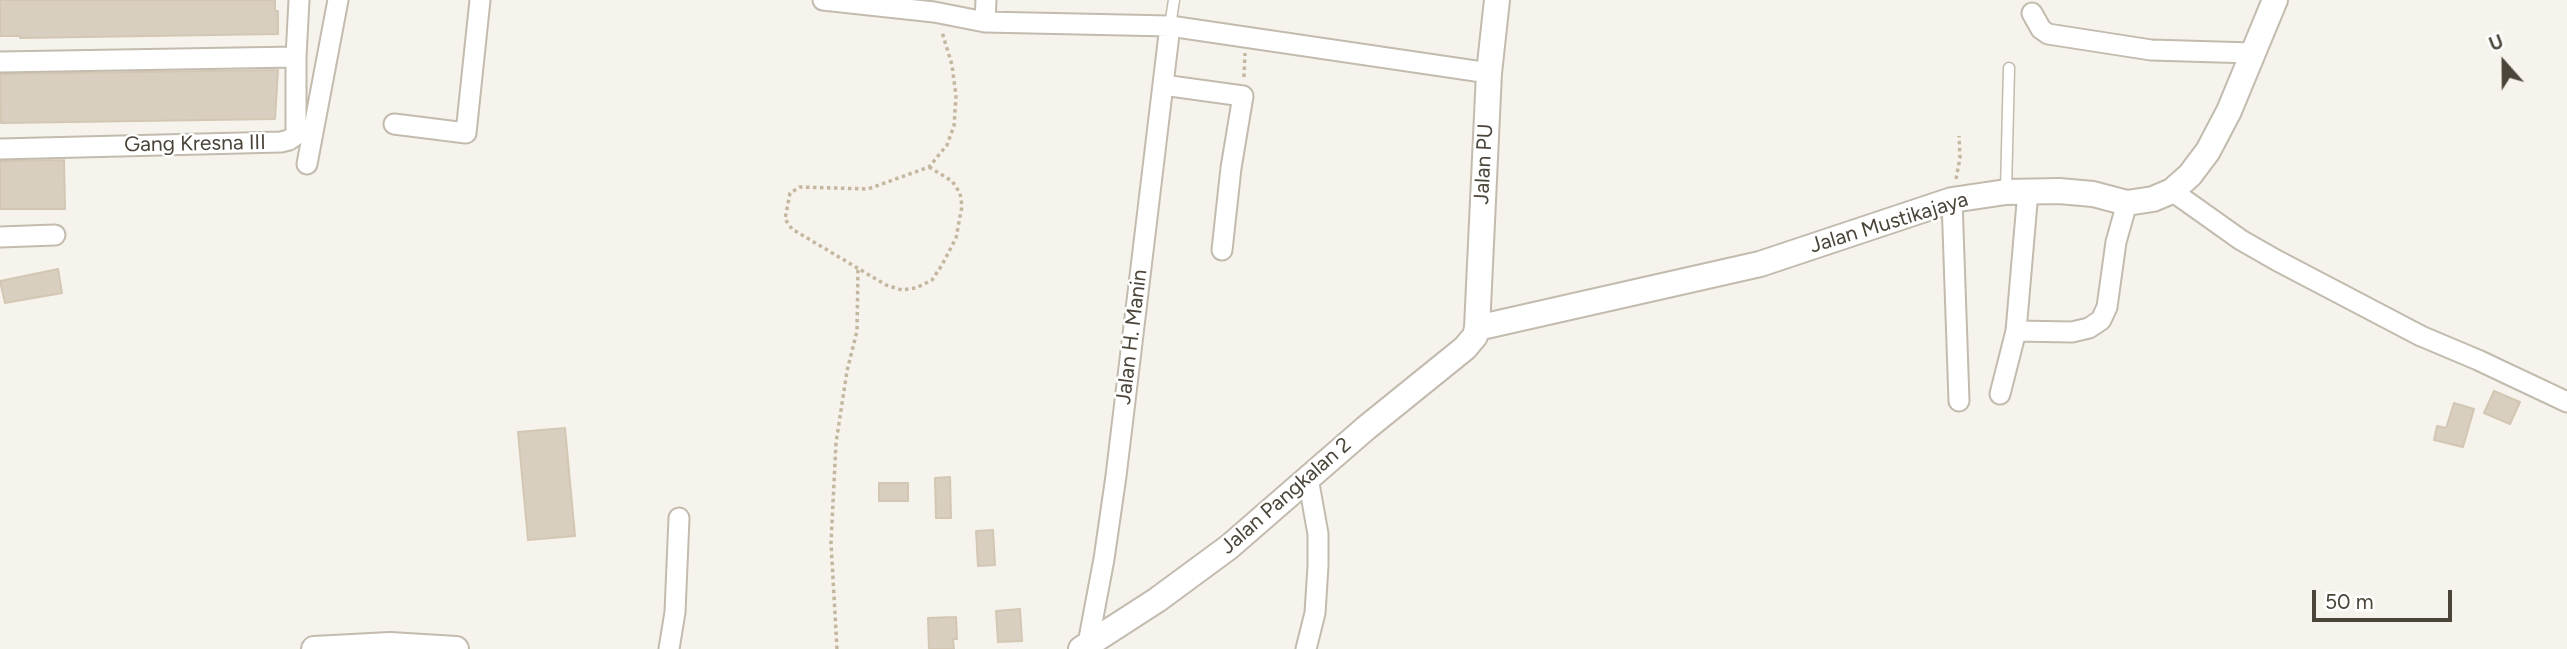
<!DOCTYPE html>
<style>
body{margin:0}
#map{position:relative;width:2567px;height:649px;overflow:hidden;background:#f6f3ec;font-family:Figtree,sans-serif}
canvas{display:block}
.north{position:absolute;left:2469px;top:28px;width:70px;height:70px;-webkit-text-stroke:5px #fff;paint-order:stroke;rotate:339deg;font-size:19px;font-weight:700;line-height:28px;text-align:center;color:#4b4439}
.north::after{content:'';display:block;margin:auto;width:24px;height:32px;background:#4b4439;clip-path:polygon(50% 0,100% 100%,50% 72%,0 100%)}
.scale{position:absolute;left:2312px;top:590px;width:140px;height:32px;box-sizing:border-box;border:4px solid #4b4439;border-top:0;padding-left:9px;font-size:21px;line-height:24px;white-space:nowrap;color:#4b4439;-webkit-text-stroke:5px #fff;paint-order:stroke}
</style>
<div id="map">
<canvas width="2567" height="649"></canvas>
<div class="north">U</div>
<div class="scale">50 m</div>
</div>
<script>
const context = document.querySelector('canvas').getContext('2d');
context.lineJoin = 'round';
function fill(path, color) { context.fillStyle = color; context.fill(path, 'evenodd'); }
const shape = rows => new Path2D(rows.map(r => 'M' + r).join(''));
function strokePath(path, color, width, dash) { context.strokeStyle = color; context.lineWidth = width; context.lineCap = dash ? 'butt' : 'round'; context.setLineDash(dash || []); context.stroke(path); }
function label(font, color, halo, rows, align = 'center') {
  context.font = font + ' Figtree,sans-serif'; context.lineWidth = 5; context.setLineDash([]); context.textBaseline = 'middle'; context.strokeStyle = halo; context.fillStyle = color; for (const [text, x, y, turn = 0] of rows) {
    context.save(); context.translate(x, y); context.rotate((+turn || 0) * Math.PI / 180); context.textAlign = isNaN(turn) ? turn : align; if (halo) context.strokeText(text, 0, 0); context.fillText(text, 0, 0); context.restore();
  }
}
const building = shape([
 [0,0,275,0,275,11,278,11,278,34,20,38,20,36,0,36,0,0],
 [278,70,275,119,1,123,0,74,278,70],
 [64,160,65,209,0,209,0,161,64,160],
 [58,269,62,293,5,303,0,281,58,269],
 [2494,391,2520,402,2510,424,2484,413,2494,391],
 [2454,403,2474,409,2463,447,2434,440,2437,426,2446,428,2454,403],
 [565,428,575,536,528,540,518,432,565,428],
 [950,477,951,518,936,518,935,478,950,477],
 [879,483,908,483,908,501,879,501,879,483],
 [993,530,995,565,978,566,976,531,993,530],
 [1020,609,1022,641,998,642,996,611,1020,609],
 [956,617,957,639,953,639,954,649,929,649,928,618,956,617]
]);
const path = shape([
 [1244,77,1245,53],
 [929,167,952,181,960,193,962,206,956,238,942,265,932,280,916,288,902,290,886,285,792,229,785,219,790,193,800,187,868,189,929,167,947,145,954,126,956,96,952,65,942,32],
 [1956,179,1960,158,1959,136],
 [837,649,831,543,836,443,847,371,857,331,858,268]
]);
const service = shape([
 [1170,26,1174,0],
 [2006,190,2009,68]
]);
const minor = shape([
 [823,0,934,12,985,22,1170,26,1489,73],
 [2032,13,2041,29,2048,34,2151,50,2252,53],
 [985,22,986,0],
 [0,62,296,57],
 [1163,85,1243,96,1231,168,1222,250],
 [394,124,466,133,480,0],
 [0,149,281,142,289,140,296,135,296,57,299,0],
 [307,164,338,0],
 [2172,191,2241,240,2276,260,2421,336,2478,360,2567,402],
 [1952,200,1959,401],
 [0,237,55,235],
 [2016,331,2072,332,2089,328,2101,320,2107,307,2116,242,2127,203],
 [2000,394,2016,331,2028,191],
 [669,649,675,612,679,518],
 [1087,649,1104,559,1116,476,1170,26],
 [1306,649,1315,613,1318,566,1318,534,1308,478]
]);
const tertiary = shape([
 [1477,328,1760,264,1952,200,2006,192,2059,191,2093,194,2127,203,2153,199,2172,191,2190,175,2208,151,2229,111,2275,0],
 [314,649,390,645,456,649],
 [1081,649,1157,600,1229,547,1366,428,1465,348,1475,336,1477,328,1489,73,1497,0]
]);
const streetNames = [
 ["Gang Kresna III",195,144,-1],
 ["Jalan PU",1484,164,-87],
 ["Jalan Mustikajaya",1889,223,-17],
 ["Jalan H. Manin",1132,337,-83],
 ["Jalan Pangkalan 2",1286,496,-41]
];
fill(building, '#d8cfc1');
strokePath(building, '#d3c7b4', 2);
strokePath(service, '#c2bbae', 13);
strokePath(minor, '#c2bbae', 23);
strokePath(tertiary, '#c2bbae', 28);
strokePath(path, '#c4b79f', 3.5, [3.5, 3.5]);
strokePath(service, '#fff', 10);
strokePath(minor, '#fff', 19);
strokePath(tertiary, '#fff', 24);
label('21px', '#4b4439', '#fff', streetNames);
</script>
